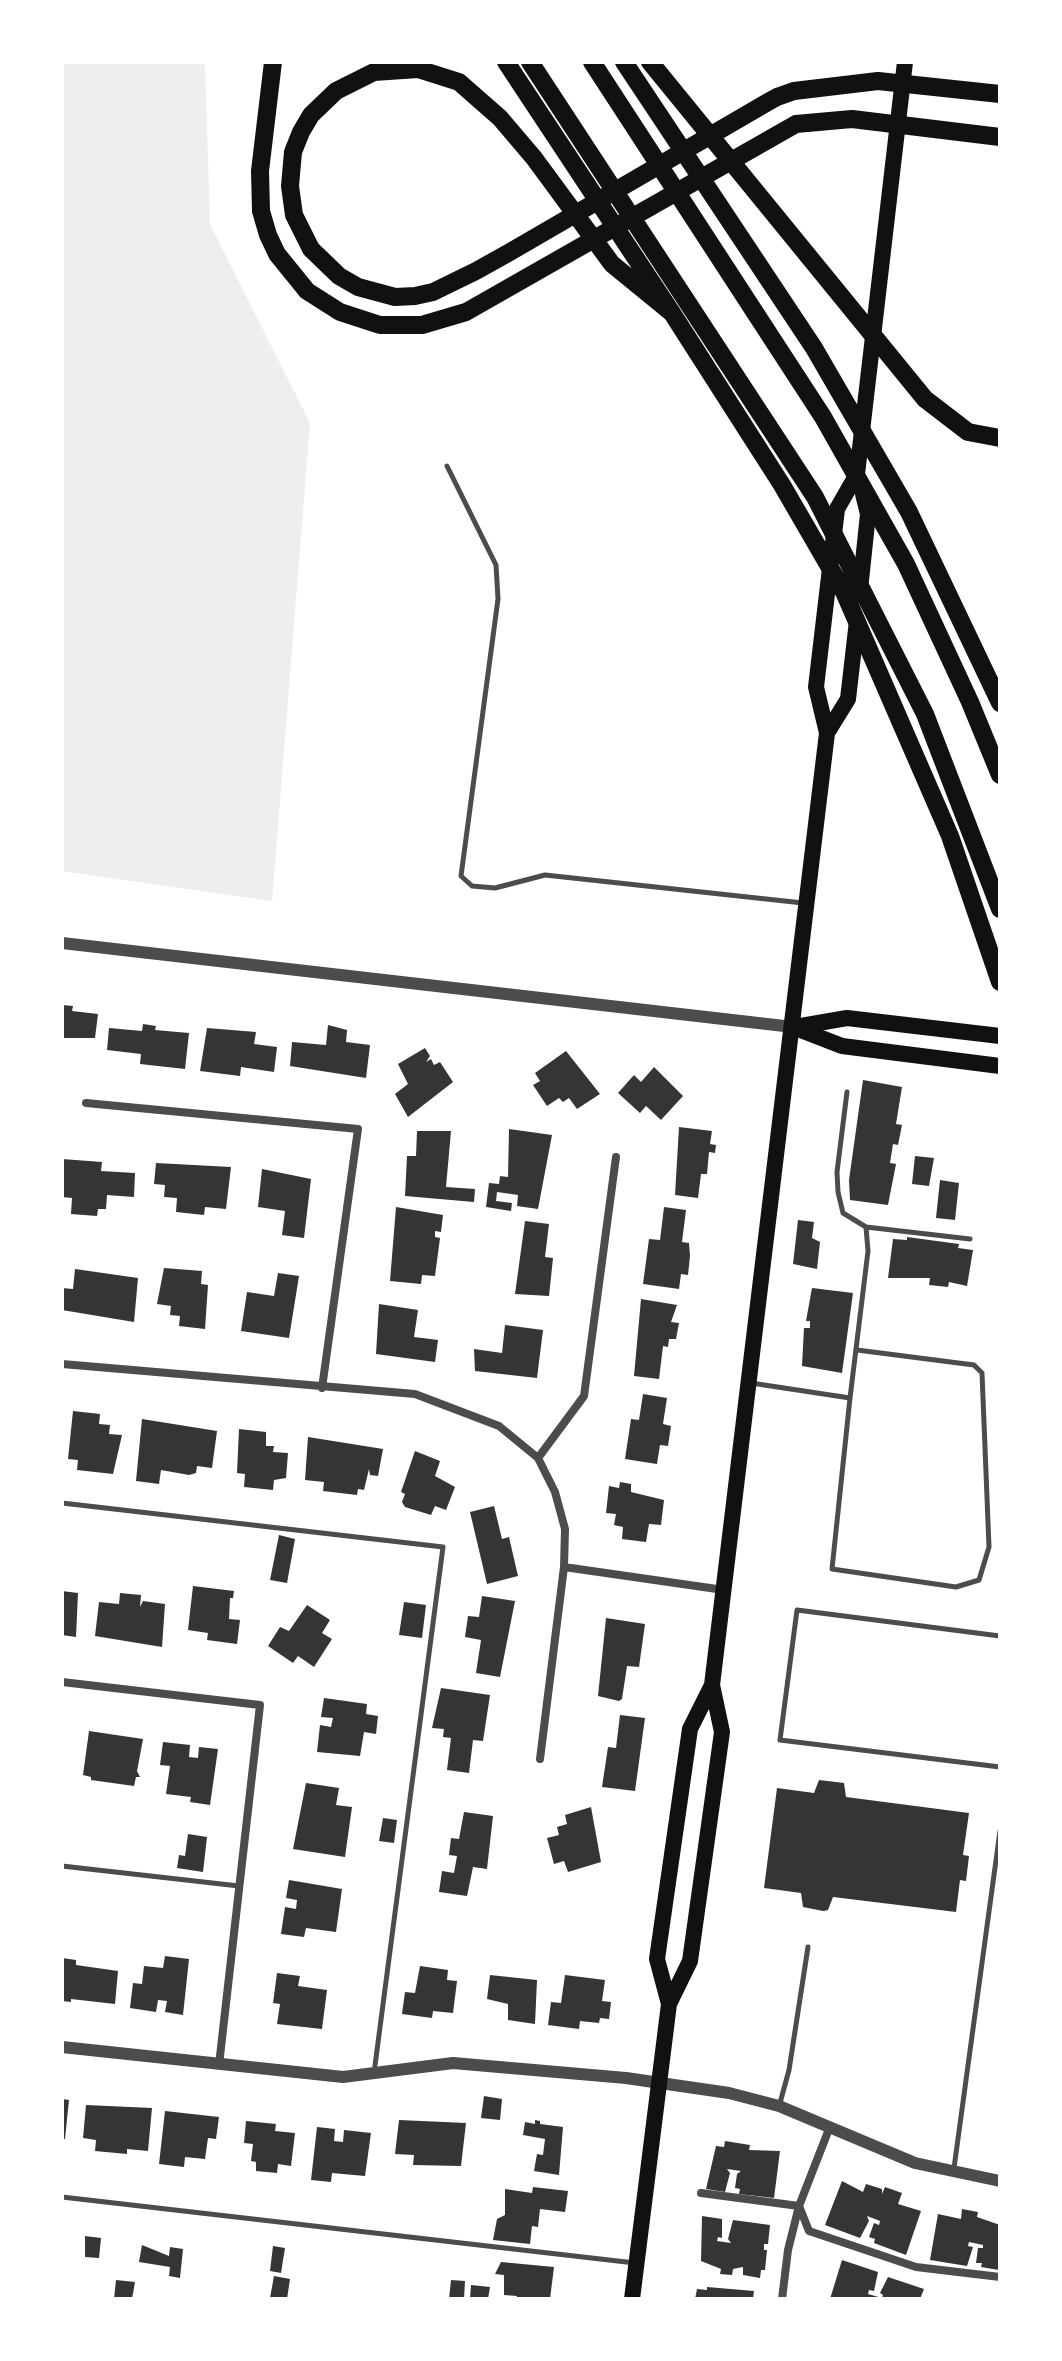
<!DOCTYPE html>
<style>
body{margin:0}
#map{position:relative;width:1062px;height:2361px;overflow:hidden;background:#fff;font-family:Poppins,sans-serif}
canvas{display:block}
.frame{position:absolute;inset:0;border:64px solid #fff;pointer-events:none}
</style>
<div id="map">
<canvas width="1062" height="2361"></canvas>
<div class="frame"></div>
</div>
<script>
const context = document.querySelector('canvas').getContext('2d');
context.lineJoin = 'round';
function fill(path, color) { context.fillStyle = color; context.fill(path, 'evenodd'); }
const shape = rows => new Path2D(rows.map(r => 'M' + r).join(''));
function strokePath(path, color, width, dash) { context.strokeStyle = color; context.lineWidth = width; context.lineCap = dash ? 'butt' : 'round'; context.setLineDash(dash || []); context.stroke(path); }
const green = shape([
 [62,62,205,62,210,224,310,423,272,901,62,871]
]);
const building = shape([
 [62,1005,73,1006,72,1011,98,1014,95,1038,62,1038],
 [143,1024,156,1026,155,1030,189,1033,185,1069,140,1064,141,1054,107,1050,109,1028,142,1031],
 [328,1025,347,1030,346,1042,370,1045,366,1078,290,1066,292,1042,326,1045],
 [207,1028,256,1032,254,1044,277,1047,274,1072,241,1067,240,1076,200,1071],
 [425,1048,430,1056,426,1062,431,1059,434,1065,440,1062,453,1082,408,1117,395,1094,408,1084,398,1064],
 [566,1051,600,1094,577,1109,569,1098,563,1102,559,1098,547,1106,533,1085,540,1081,535,1073],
 [654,1067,683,1096,661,1120,646,1106,640,1113,618,1093,634,1075,641,1082],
 [863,1080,902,1087,896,1124,902,1125,898,1145,893,1144,890,1163,896,1164,888,1205,850,1200,849,1180],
 [679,1127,712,1131,710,1144,716,1145,715,1153,709,1152,707,1174,701,1174,698,1198,675,1195],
 [509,1129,552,1135,538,1209,517,1206,518,1195,497,1192,496,1201,512,1203,511,1211,486,1207,489,1183,499,1184,500,1176,508,1177],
 [417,1131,451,1131,446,1187,475,1189,474,1202,405,1196,407,1156,416,1156],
 [915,1156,934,1158,929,1186,912,1184],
 [62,1159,102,1162,101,1171,135,1173,134,1197,107,1195,106,1209,98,1209,97,1216,71,1214,72,1198,62,1197],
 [156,1163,231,1167,226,1209,205,1207,204,1215,176,1212,177,1198,164,1197,165,1185,154,1184],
 [262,1169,311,1179,304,1238,282,1235,285,1211,258,1207],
 [940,1180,959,1183,955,1220,936,1218],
 [396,1207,443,1215,441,1232,435,1231,435,1237,440,1238,435,1276,422,1275,421,1284,390,1281],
 [664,1207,686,1210,682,1242,689,1243,690,1256,688,1275,681,1274,679,1289,643,1284,649,1239,660,1240],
 [798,1220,814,1222,812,1238,820,1242,817,1269,793,1264],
 [525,1221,549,1224,545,1257,553,1258,549,1296,515,1294],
 [907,1237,959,1244,958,1248,973,1250,967,1286,949,1282,948,1287,929,1285,930,1278,888,1278,893,1239,907,1240],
 [164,1268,202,1271,201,1284,208,1285,205,1329,179,1326,180,1316,170,1315,171,1306,157,1304],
 [75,1269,138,1278,134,1322,62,1310,62,1288,73,1289],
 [278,1273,299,1276,289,1338,241,1331,247,1292,274,1296],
 [812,1288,853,1293,842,1373,802,1366,804,1328,810,1328,810,1321,806,1321],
 [641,1299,677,1305,671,1322,679,1323,676,1339,669,1339,668,1347,663,1346,659,1379,634,1376],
 [379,1304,418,1310,414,1337,438,1340,435,1362,376,1354],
 [505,1325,543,1330,537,1378,475,1371,474,1349,502,1353],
 [643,1394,667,1398,663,1424,671,1426,668,1446,660,1445,657,1464,625,1459,631,1419,639,1420],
 [73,1411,100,1414,99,1424,110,1425,109,1434,122,1435,113,1474,77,1470,78,1460,68,1459],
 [142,1419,217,1431,212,1468,197,1466,196,1473,189,1475,161,1470,159,1484,136,1481],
 [239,1429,266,1432,266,1446,274,1446,273,1452,288,1453,286,1478,274,1480,273,1490,244,1487,245,1474,237,1473],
 [308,1437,383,1449,378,1476,370,1475,369,1469,364,1490,358,1489,357,1495,323,1491,324,1482,305,1480],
 [415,1451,440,1461,435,1476,455,1487,446,1510,435,1506,431,1515,405,1507,402,1502,405,1494,401,1492],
 [620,1482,631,1484,631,1492,664,1500,661,1525,649,1524,646,1542,622,1539,623,1527,614,1525,616,1514,606,1513,609,1486,619,1488],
 [494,1506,502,1539,509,1537,518,1576,487,1584,470,1512],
 [279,1535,295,1539,287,1583,270,1580],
 [193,1586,234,1591,233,1598,230,1598,229,1619,240,1620,237,1644,207,1640,208,1633,188,1630],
 [62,1591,78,1593,76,1637,62,1635],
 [120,1593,141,1595,140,1607,143,1601,165,1604,162,1647,95,1636,99,1602,119,1604],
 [482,1596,515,1601,500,1677,476,1673,481,1640,465,1637,468,1616,479,1617],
 [404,1602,426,1605,422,1638,399,1635],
 [307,1605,330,1620,322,1633,332,1639,314,1667,298,1656,293,1663,268,1646,280,1627,289,1631],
 [606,1618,645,1624,639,1667,627,1666,622,1699,619,1701,598,1696],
 [441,1688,490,1695,483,1741,473,1740,469,1773,447,1770,451,1738,443,1737,444,1729,432,1728],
 [324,1698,367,1704,366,1714,378,1716,376,1734,364,1732,360,1756,317,1752,320,1725,331,1727,333,1718,321,1717],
 [620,1715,645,1718,635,1791,602,1787,608,1747,616,1748],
 [89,1731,143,1739,137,1771,140,1777,136,1777,134,1786,91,1780,91,1777,83,1775],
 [163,1742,190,1745,189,1757,198,1758,199,1747,218,1749,210,1805,190,1802,191,1797,166,1794,170,1766,160,1765],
 [819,1780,844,1783,846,1797,969,1813,963,1855,969,1856,966,1881,960,1880,956,1912,833,1897,828,1910,823,1911,803,1907,801,1893,764,1888,777,1788,814,1793],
 [306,1783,339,1788,336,1805,352,1807,345,1857,293,1849],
 [591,1807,601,1862,568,1872,564,1861,554,1864,547,1838,559,1835,557,1827,567,1824,565,1815],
 [464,1812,493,1816,487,1869,473,1867,467,1896,439,1892,442,1871,454,1873,457,1856,449,1855,451,1838,459,1839],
 [383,1818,397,1820,394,1843,379,1841],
 [188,1834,207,1837,203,1872,177,1868,179,1855,185,1856],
 [289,1880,342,1889,336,1932,306,1928,304,1937,281,1934,285,1907,296,1909,297,1900,286,1898],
 [165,1956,189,1959,183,2015,165,2012,167,2001,158,2000,156,2012,130,2008,133,1983,142,1984,144,1966,163,1968],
 [62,1958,76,1960,76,1965,118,1971,115,2004,71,1999,71,2002,62,2001],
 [420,1966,448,1970,447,1980,457,1981,453,2013,433,2011,432,2018,402,2014,405,1992,415,1993],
 [277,1973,300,1976,298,1986,327,1990,322,2029,277,2024,280,2004,273,2003],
 [490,1975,537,1980,535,2024,508,2020,508,2004,487,1999],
 [565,1975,605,1980,602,2001,611,2002,609,2019,600,2018,599,2023,580,2021,579,2029,548,2025,551,2002,561,2003],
 [484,2096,502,2099,500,2120,481,2118],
 [62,2099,69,2100,65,2139,62,2139],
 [86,2105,152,2108,148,2151,127,2149,127,2154,95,2151,96,2140,83,2138],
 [165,2111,219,2117,216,2139,208,2138,205,2159,185,2157,184,2167,159,2164],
 [399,2120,466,2123,461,2166,413,2165,414,2155,395,2154],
 [535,2120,540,2121,540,2124,563,2127,559,2175,534,2171,537,2154,543,2155,545,2139,523,2135,525,2122,535,2124],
 [246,2121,276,2124,275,2131,295,2133,291,2166,278,2164,277,2173,256,2171,256,2162,251,2161,253,2144,244,2143],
 [317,2127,335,2129,334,2141,343,2142,344,2130,371,2133,365,2176,332,2173,331,2182,311,2180],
 [725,2141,750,2145,749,2150,780,2151,774,2198,739,2194,740,2189,735,2188,737,2174,741,2171,727,2169,730,2173,725,2192,706,2189,716,2146,724,2147],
 [842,2181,863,2192,866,2184,882,2189,882,2194,885,2187,902,2193,898,2204,921,2211,906,2255,874,2243,875,2239,869,2237,874,2223,879,2225,880,2221,867,2216,869,2221,860,2238,825,2225],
 [533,2187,568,2191,565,2212,540,2209,538,2227,532,2226,530,2244,493,2240,497,2219,505,2215,505,2189,532,2193],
 [962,2209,978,2212,977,2217,1000,2225,999,2270,981,2267,982,2263,976,2263,978,2248,983,2248,983,2245,969,2242,968,2246,973,2247,967,2266,930,2260,938,2214,961,2219],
 [702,2216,722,2219,722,2238,718,2237,717,2241,731,2243,728,2239,733,2220,770,2225,768,2244,764,2244,764,2250,767,2250,765,2270,761,2270,760,2278,743,2275,743,2267,733,2269,732,2275,720,2274,721,2269,701,2261],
 [85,2236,101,2238,99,2258,85,2257],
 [142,2245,169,2256,170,2247,183,2249,180,2278,169,2276,170,2267,139,2262],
 [273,2246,285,2248,281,2273,270,2271],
 [842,2260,878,2272,874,2291,869,2290,868,2294,882,2298,883,2295,880,2293,888,2277,924,2289,920,2299,830,2299],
 [501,2262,554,2267,550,2299,516,2299,517,2296,504,2295,504,2275,495,2274],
 [274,2276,290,2279,287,2299,270,2298],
 [116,2280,135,2282,132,2299,114,2299],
 [451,2280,465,2281,464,2299,449,2299],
 [471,2285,490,2287,488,2299,470,2299],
 [707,2287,754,2291,753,2299,695,2299,697,2289,707,2290]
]);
const service = shape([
 [447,466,496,565,498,599,461,876,472,886,495,888,545,875,803,903],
 [866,1227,970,1239],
 [751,1383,850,1398,868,1251,866,1227,843,1213,838,1192,837,1172,847,1092],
 [850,1398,832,1569,956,1587,979,1580,989,1547,982,1373,974,1365,857,1350],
 [62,1503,443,1547,374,2073],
 [1000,1636,797,1610,780,1740,1000,1767],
 [62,1866,239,1886],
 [780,2103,789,2070,808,1947],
 [954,2168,1000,1831],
 [62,2197,635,2263]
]);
const minor = shape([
 [86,1103,358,1129,322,1388],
 [62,1364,415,1394,499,1426,538,1458,555,1492,565,1529,564,1567,540,1759],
 [538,1458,584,1396,616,1157],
 [564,1567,724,1590],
 [62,1682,260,1705,219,2065],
 [701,2193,799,2206,809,2231,916,2267,1000,2277],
 [782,2299,788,2250,799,2206,829,2129]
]);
const tertiary = shape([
 [62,943,793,1027],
 [62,2047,343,2077,453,2063,626,2078,729,2093,779,2106,915,2163,1000,2181]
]);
const primary = shape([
 [860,590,868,514,863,494],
 [827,733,848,699,857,621],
 [793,1027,842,1046,1000,1066],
 [795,1027,847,1018,1000,1036],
 [669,2004,657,1959,690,1729,712,1685],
 [632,2299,669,2004,690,1961,722,1732,712,1685,827,733,816,687,837,509,857,474,905,62]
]);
const motorway = shape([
 [273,62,260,171,261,211,268,235,277,254,307,291,340,312,380,325,422,325,466,312,796,124,852,119,1000,137],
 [506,62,672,313,782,485,844,592,950,836,1000,982],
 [530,62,815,497,925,714,1000,909],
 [592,62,823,417,906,564,970,702,1000,775],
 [624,62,814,348,909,512,1000,703],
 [650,62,925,399,968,432,1000,438],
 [672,313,612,264,534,158,500,118,459,82,418,69,374,72,336,91,311,115,301,132,293,152,290,186,294,215,311,249,339,276,358,287,395,297,415,296,433,292,476,271,510,252,768,102,777,97,794,91,878,81,1000,94]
]);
fill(green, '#eee');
fill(building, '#353535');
strokePath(service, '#4c4c4c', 5);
strokePath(minor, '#4c4c4c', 8);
strokePath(tertiary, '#4c4c4c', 12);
strokePath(primary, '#111', 16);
strokePath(motorway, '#111', 18);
</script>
